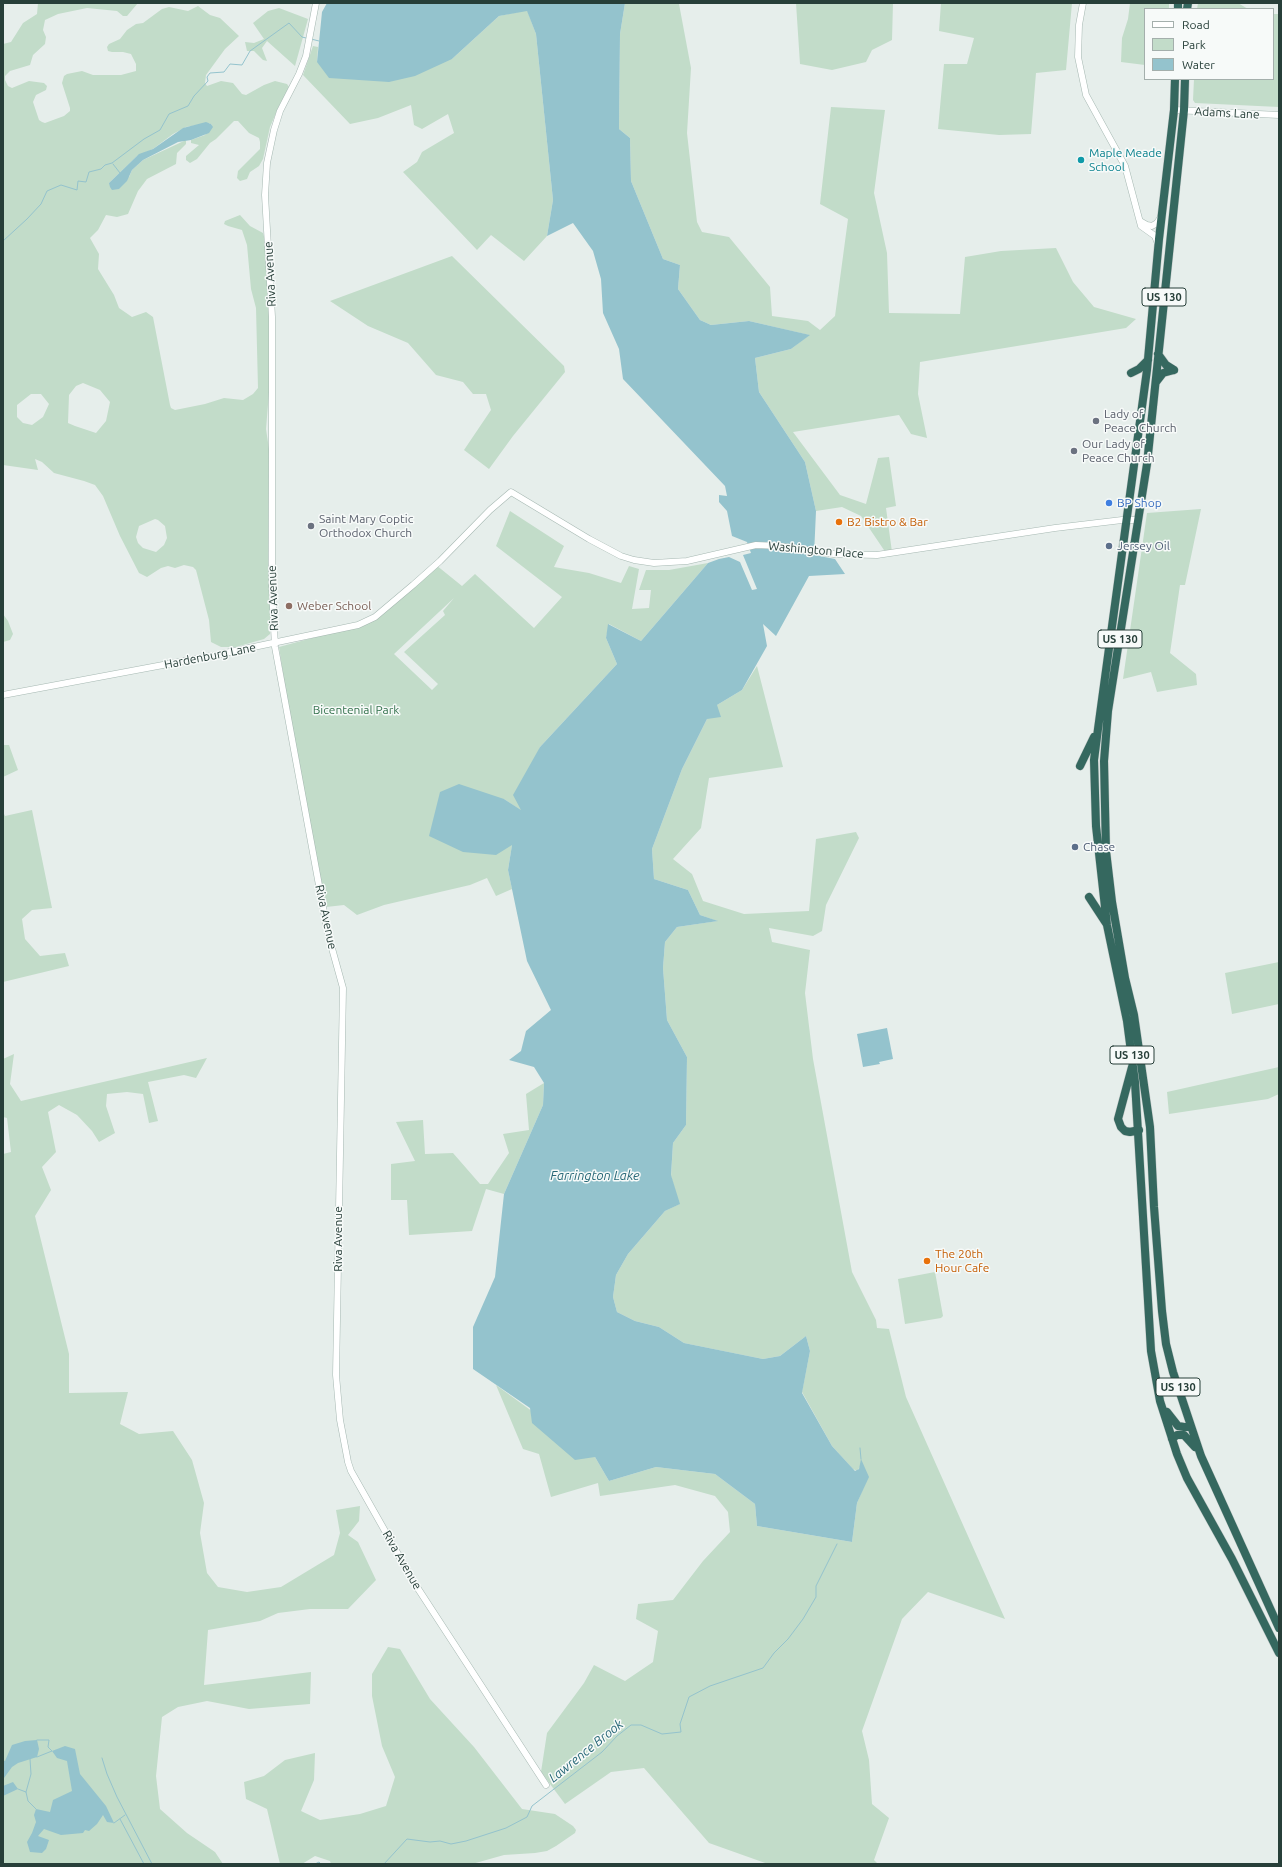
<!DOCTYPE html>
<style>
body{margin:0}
#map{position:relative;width:1282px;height:1867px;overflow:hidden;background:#e6eeeb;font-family:Ubuntu,sans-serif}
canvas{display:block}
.frame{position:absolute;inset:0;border:4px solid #273f39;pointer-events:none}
.legend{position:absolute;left:1144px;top:8px;width:130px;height:72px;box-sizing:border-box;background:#f7faf9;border:1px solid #a4afac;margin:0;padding:5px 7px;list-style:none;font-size:12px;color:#273f39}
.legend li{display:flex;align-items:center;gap:8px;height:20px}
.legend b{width:20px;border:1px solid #a4afac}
</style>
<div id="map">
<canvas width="1282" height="1867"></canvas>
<div class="frame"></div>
<ul class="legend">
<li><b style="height:5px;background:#fff"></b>Road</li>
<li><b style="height:11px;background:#c2dcc9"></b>Park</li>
<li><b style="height:11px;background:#94c3cd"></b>Water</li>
</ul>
</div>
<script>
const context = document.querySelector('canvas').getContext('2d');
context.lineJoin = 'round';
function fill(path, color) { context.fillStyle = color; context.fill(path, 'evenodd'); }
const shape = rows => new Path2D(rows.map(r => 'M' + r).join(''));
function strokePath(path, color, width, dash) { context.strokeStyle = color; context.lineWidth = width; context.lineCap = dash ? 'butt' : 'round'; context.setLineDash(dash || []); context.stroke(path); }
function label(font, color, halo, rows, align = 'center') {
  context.font = font + ' Ubuntu,sans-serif'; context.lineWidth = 3; context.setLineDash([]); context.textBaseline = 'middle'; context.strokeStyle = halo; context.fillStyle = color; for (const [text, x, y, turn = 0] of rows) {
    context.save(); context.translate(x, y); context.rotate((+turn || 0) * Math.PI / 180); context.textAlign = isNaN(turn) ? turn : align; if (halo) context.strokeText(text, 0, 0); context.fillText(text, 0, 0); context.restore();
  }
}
const green = shape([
 [38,3,138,3,127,16,123,16,117,11,87,8,58,14,45,20,43,30,46,37,45,44,33,55,30,65,10,71,5,76,5,80,8,86,12,88,29,81,44,83,47,86,46,90,36,95,33,102,39,120,42,122,45,123,64,116,70,111,70,108,62,83,64,76,67,74,82,71,93,75,121,75,136,71,136,64,131,54,123,52,112,52,108,51,107,47,109,44,120,39,127,30,136,24,143,23,162,9,169,7,188,11,198,6,210,15,220,18,239,36,225,49,206,75,205,83,207,86,221,81,233,83,242,94,246,95,264,85,275,81,287,84,289,87,279,106,270,127,263,159,259,166,250,172,247,179,240,181,237,178,238,171,260,149,260,142,259,138,249,133,238,121,234,121,216,139,210,143,197,159,190,163,186,160,186,156,199,145,191,143,191,140,205,135,212,125,209,123,186,127,173,134,153,149,137,156,109,183,129,177,132,170,143,160,186,140,186,144,177,153,176,164,147,179,138,191,128,214,117,217,106,215,98,230,90,238,99,254,98,269,114,295,119,308,132,317,146,312,153,317,170,405,171,408,175,410,205,404,224,398,243,400,253,394,258,388,256,308,251,289,247,245,242,230,228,226,224,224,225,221,240,215,250,226,263,233,266,244,268,267,271,368,266,429,269,449,268,563,271,620,270,634,264,639,236,647,221,647,211,642,209,620,196,570,193,567,184,565,175,568,168,566,161,568,147,577,139,573,120,536,103,496,95,485,84,481,54,473,42,462,35,459,38,470,3,465,3,44,11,42,23,23,37,14],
 [83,383,100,390,110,402,106,421,96,433,75,426,68,423,69,395,76,386],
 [31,394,41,394,49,404,43,417,32,425,23,423,17,417,17,405],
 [155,519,158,520,165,526,167,538,164,545,156,552,143,548,138,543,136,537,139,526],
 [625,3,679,4,691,68,687,133,697,222,702,232,729,237,770,287,772,316,808,321,820,330,835,316,848,219,820,204,831,107,885,110,874,193,887,253,889,313,960,314,965,257,1001,251,1056,248,1073,282,1094,307,1136,319,1126,328,920,362,918,394,927,438,911,434,899,415,793,432,840,495,866,504,878,458,889,457,896,506,886,508,892,552,886,553,861,516,842,507,816,511,805,462,759,392,755,358,791,349,809,335,749,321,711,325,700,320,678,289,680,265,663,259,631,181,630,138,619,129,620,34],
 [796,3,893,3,892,40,872,50,866,62,832,70,800,64],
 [941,3,1072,3,1066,70,1036,73,1031,134,999,135,938,129,944,64,967,64,974,38,939,31],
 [1130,3,1169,3,1169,9,1145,9,1145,65,1121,62,1122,38,1128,19],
 [1198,3,1238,3,1248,9,1197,9],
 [279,8,308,19,295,66,267,41,262,48,267,61,263,60,254,51,247,51,245,42,254,43,264,39,253,23,268,11],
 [527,10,536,34,553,200,547,236,524,261,491,235,477,250,403,172,417,162,422,152,454,133,448,114,422,129,414,125,411,105,378,118,350,124,303,75,313,46,318,47,317,62,452,59,499,16],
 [1273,14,1279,14,1279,107,1195,103,1193,100,1194,79,1273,79],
 [452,256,564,366,565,372,513,436,489,469,464,450,491,410,486,394,473,394,463,382,436,375,408,343,368,326,330,301],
 [1201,509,1185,585,1180,585,1170,653,1196,674,1197,685,1157,692,1151,672,1123,679,1147,513],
 [510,511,564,546,554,567,589,573,621,583,629,566,639,569,632,609,649,608,651,590,639,590,646,570,669,570,708,563,641,641,609,624,606,638,617,664,540,747,522,811,504,799,512,845,508,870,512,889,496,896,487,878,470,885,384,905,357,915,344,905,326,907,305,817,279,647,371,622,436,565,462,586,475,574,534,628,562,597,496,546],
 [454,598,443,611,445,615,404,652,438,684,432,690,394,654],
 [3,614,8,621,13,634,10,640,3,642],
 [757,666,783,767,709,778,701,828,673,859,692,874,703,901,744,914,809,911,816,839,856,832,859,838,826,905,822,931,813,936,769,928,772,942,810,950,805,993,813,1059,852,1272,876,1320,877,1328,889,1329,906,1397,1005,1619,928,1592,902,1619,862,1731,869,1760,872,1804,889,1818,874,1860,878,1864,768,1864,709,1843,644,1768,611,1772,565,1804,541,1772,547,1733,584,1683,594,1665,625,1681,653,1662,658,1631,636,1619,638,1604,673,1600,703,1561,730,1532,728,1512,715,1496,675,1485,600,1496,598,1483,551,1497,539,1454,523,1449,496,1385,595,1457,609,1481,656,1467,715,1474,755,1504,757,1526,852,1542,857,1503,868,1477,860,1467,857,1471,853,1469,832,1446,802,1392,810,1351,806,1336,780,1356,763,1359,728,1352,684,1343,659,1327,635,1321,617,1312,613,1297,616,1275,628,1254,665,1211,679,1204,671,1176,673,1143,686,1125,687,1057,667,1020,663,968,665,942,677,927,717,921,700,915,688,890,654,879,652,849,682,769,707,719,717,705,742,690],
 [3,745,9,745,18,770,3,777],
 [32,810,52,908,32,910,22,919,25,939,40,956,65,953,69,966,3,982,3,812,5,816],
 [1279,962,1279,1004,1232,1014,1225,973],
 [14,1054,10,1084,21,1101,207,1058,196,1078,184,1075,148,1082,158,1121,149,1123,143,1094,127,1092,107,1094,106,1106,115,1133,99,1142,92,1131,77,1115,59,1105,48,1112,56,1152,42,1167,51,1190,35,1216,69,1354,69,1393,128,1392,120,1424,139,1434,173,1431,192,1460,204,1503,200,1533,207,1573,218,1587,247,1592,281,1587,334,1555,340,1533,336,1510,360,1506,359,1521,348,1535,358,1542,376,1580,348,1609,310,1609,278,1613,260,1621,208,1630,204,1685,311,1672,310,1704,249,1709,207,1701,178,1707,162,1717,156,1776,160,1809,187,1833,215,1852,223,1864,3,1864,3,1154,11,1152,7,1118,3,1117,3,1059],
 [1279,1067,1279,1094,1268,1099,1169,1114,1167,1092],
 [544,1083,543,1105,504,1194,486,1189,472,1231,409,1235,407,1200,391,1200,391,1164,415,1161,396,1122,423,1120,425,1154,453,1153,480,1184,488,1184,509,1153,503,1134,529,1130,526,1094],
 [935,1272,943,1316,941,1318,905,1324,898,1279],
 [388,1647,400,1649,430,1699,474,1747,522,1809,555,1814,573,1826,576,1830,575,1833,556,1846,547,1851,535,1853,504,1855,472,1864,331,1864,330,1861,315,1856,302,1864,280,1864,267,1809,246,1799,244,1782,264,1776,285,1760,315,1753,314,1780,301,1811,320,1820,360,1814,386,1806,395,1777,382,1746,372,1696,372,1674]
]);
const water = shape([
 [327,3,625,3,620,34,619,129,630,138,631,181,663,259,680,265,678,289,700,320,711,325,749,321,810,335,791,349,755,358,759,392,805,462,816,511,814,555,835,559,845,574,809,576,776,636,763,624,767,646,742,690,717,705,721,717,707,719,682,769,652,849,654,879,688,890,700,915,718,921,677,927,665,942,663,968,667,1020,687,1057,686,1125,673,1143,671,1175,680,1204,665,1211,628,1254,616,1275,613,1297,617,1312,635,1321,659,1327,684,1343,763,1359,780,1356,806,1336,810,1351,802,1393,832,1446,855,1471,859,1469,861,1459,869,1477,857,1503,852,1542,757,1526,755,1504,715,1474,656,1467,609,1481,595,1457,575,1460,532,1423,530,1408,473,1369,473,1327,495,1277,504,1194,543,1105,544,1083,534,1067,509,1060,521,1051,526,1031,551,1010,527,961,508,870,512,845,496,855,463,852,429,836,440,792,459,784,504,799,521,810,513,795,540,747,617,664,606,638,608,624,641,641,708,563,719,559,729,557,740,562,752,590,757,589,743,555,751,553,747,542,732,536,727,511,719,502,719,495,727,496,725,486,623,379,619,349,603,313,601,279,593,251,573,223,547,236,553,200,536,34,527,11,499,16,452,59,415,76,389,82,329,78,317,62,322,12],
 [206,122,211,124,213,127,209,133,191,140,178,142,143,160,132,170,127,181,119,189,112,190,110,187,109,183,139,154,153,149,183,128],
 [887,1028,893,1059,879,1062,880,1064,863,1067,857,1034],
 [37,1740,39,1749,37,1757,18,1763,12,1767,4,1778,3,1786,13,1782,18,1789,3,1796,3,1760,5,1761,12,1745,25,1741],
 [65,1746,75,1749,80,1774,106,1806,114,1823,107,1822,103,1815,97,1824,89,1831,85,1830,83,1833,61,1835,44,1829,38,1836,49,1840,46,1849,42,1853,30,1852,27,1842,32,1833,36,1822,34,1815,36,1809,50,1812,53,1800,72,1791,67,1761,57,1758,52,1751]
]);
const stream = shape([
 [311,39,319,41],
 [113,164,120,173],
 [3,241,27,219,41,204,47,191,61,185,77,190,78,181,86,182,89,172,101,169,105,165,112,163,144,139,160,130,169,114,188,106,194,96,208,81,207,77,210,73,224,72,230,64,242,65,250,51,289,23,302,37,306,38],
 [860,1448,861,1459],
 [37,1740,49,1740,48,1747,52,1751,37,1757],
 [102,1758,107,1774,117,1797,152,1864],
 [18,1789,26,1792,28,1801,36,1809],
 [26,1792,31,1774,30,1759],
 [120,1819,144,1864],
 [114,1823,125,1815],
 [315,1864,319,1862,321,1864],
 [384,1864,407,1839,430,1842,440,1841,451,1844,466,1841,506,1828,527,1817,532,1806,602,1752,617,1736,631,1725,641,1725,662,1734,681,1732,680,1724,689,1697,710,1686,763,1668,774,1653,788,1639,803,1619,816,1597,816,1586,837,1544]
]);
const secondary = shape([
 [316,3,306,56,299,74,280,111,274,130,267,163,265,195,272,317,272,587,275,647,328,934,343,988,336,1375,340,1420,348,1462,351,1471,415,1584,546,1785],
 [1083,3,1079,25,1078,57,1086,95,1125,166,1141,226,1155,236,1158,244],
 [1174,110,1279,115],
 [1140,221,1147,225,1152,226,1157,223,1161,217],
 [3,695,211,656,358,625,375,617,413,585,440,561,490,510,511,492,589,539,621,556,634,560,654,563,687,561,756,545,779,546,834,554,877,555,1055,528,1122,520,1137,520]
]);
const highway = shape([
 [1178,9,1178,3],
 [1187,9,1188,3],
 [1175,79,1174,110,1159,239,1147,370,1098,729,1094,760,1096,826,1107,925,1127,1021,1135,1082,1151,1351,1160,1401,1177,1454,1187,1478,1232,1559,1279,1653],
 [1185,79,1184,110,1147,464,1108,711,1104,761,1106,851,1112,902,1125,978,1134,1015,1150,1127,1154,1207,1162,1311,1166,1344,1173,1372,1201,1456,1279,1628],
 [1158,354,1166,365,1174,370],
 [1131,373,1139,369,1148,360],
 [1156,382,1163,373,1174,370],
 [1080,766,1094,737],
 [1089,897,1106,923],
 [1132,1067,1118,1119,1121,1127,1125,1131,1130,1132,1139,1130],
 [1167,1412,1178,1426,1184,1427,1191,1427],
 [1172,1439,1177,1435,1184,1435,1195,1447]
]);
const markers = [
 [1081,160,4,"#0f9aa8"],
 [1096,421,4,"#6b7280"],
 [1074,451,4,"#6b7280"],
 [1109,503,4,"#3f7fe0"],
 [839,522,4,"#e8710a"],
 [311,526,4,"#6b7280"],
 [1109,546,4,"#5c6f8a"],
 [289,606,4,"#8d6e63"],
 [1075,847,4,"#5c6f8a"],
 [927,1261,4,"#e8710a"]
];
const shields = [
 [1164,297,44],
 [1120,639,44],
 [1132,1055,44],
 [1178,1387,44]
];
const shieldNames = [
 ["US 130",1164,297],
 ["US 130",1120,639],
 ["US 130",1132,1055],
 ["US 130",1178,1387]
];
const streetNames = [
 ["Adams Lane",1227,113,3],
 ["Riva Avenue",270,274,-93],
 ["Washington Place",816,550,5],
 ["Riva Avenue",273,598,-92],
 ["Hardenburg Lane",210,656,-11],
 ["Riva Avenue",326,917,78],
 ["Riva Avenue",338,1239,-90],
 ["Riva Avenue",402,1560,60]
];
const cultureNames = [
 ["Maple Meade",1089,153],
 ["School",1089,167]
];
const worshipNames = [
 ["Lady of",1104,414],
 ["Peace Church",1104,428],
 ["Our Lady of",1082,444],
 ["Peace Church",1082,458],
 ["Saint Mary Coptic",319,519],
 ["Orthodox Church",319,533]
];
const shopNames = [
 ["BP Shop",1117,503]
];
const foodNames = [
 ["B2 Bistro & Bar",847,522],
 ["The 20th",935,1254],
 ["Hour Cafe",935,1268]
];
const serviceNames = [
 ["Jersey Oil",1117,546],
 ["Chase",1083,847]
];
const educationNames = [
 ["Weber School",297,606]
];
const parkNames = [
 ["Bicentenial Park",356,710]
];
const waterNames = [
 ["Farrington Lake",595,1176],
 ["Lawrence Brook",586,1751,-39]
];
fill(green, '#c2dcc9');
fill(water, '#94c3cd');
strokePath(stream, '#94c3cd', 1);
strokePath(secondary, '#a6b8b2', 7);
strokePath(highway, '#c3c9c8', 9);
strokePath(secondary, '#fff', 6);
strokePath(highway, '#35685f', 8);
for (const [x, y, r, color] of markers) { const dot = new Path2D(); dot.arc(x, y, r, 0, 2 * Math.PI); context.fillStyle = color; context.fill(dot); strokePath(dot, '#f7faf9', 1.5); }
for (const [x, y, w] of shields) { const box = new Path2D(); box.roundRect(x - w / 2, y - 9, w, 18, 3); context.fillStyle = '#f7faf9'; context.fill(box); strokePath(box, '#273f39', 1); }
label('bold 11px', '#273f39', null, shieldNames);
label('12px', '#273f39', '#f7faf9', streetNames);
label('12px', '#0d838f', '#f7faf9', cultureNames, 'left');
label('12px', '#5b616d', '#f7faf9', worshipNames, 'left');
label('12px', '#366cbe', '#f7faf9', shopNames, 'left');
label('12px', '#c56008', '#f7faf9', foodNames, 'left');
label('12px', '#4e5e75', '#f7faf9', serviceNames, 'left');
label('12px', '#785e54', '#f7faf9', educationNames, 'left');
label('12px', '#34724d', '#f7faf9', parkNames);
label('italic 13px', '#266776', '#f7faf9', waterNames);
</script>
